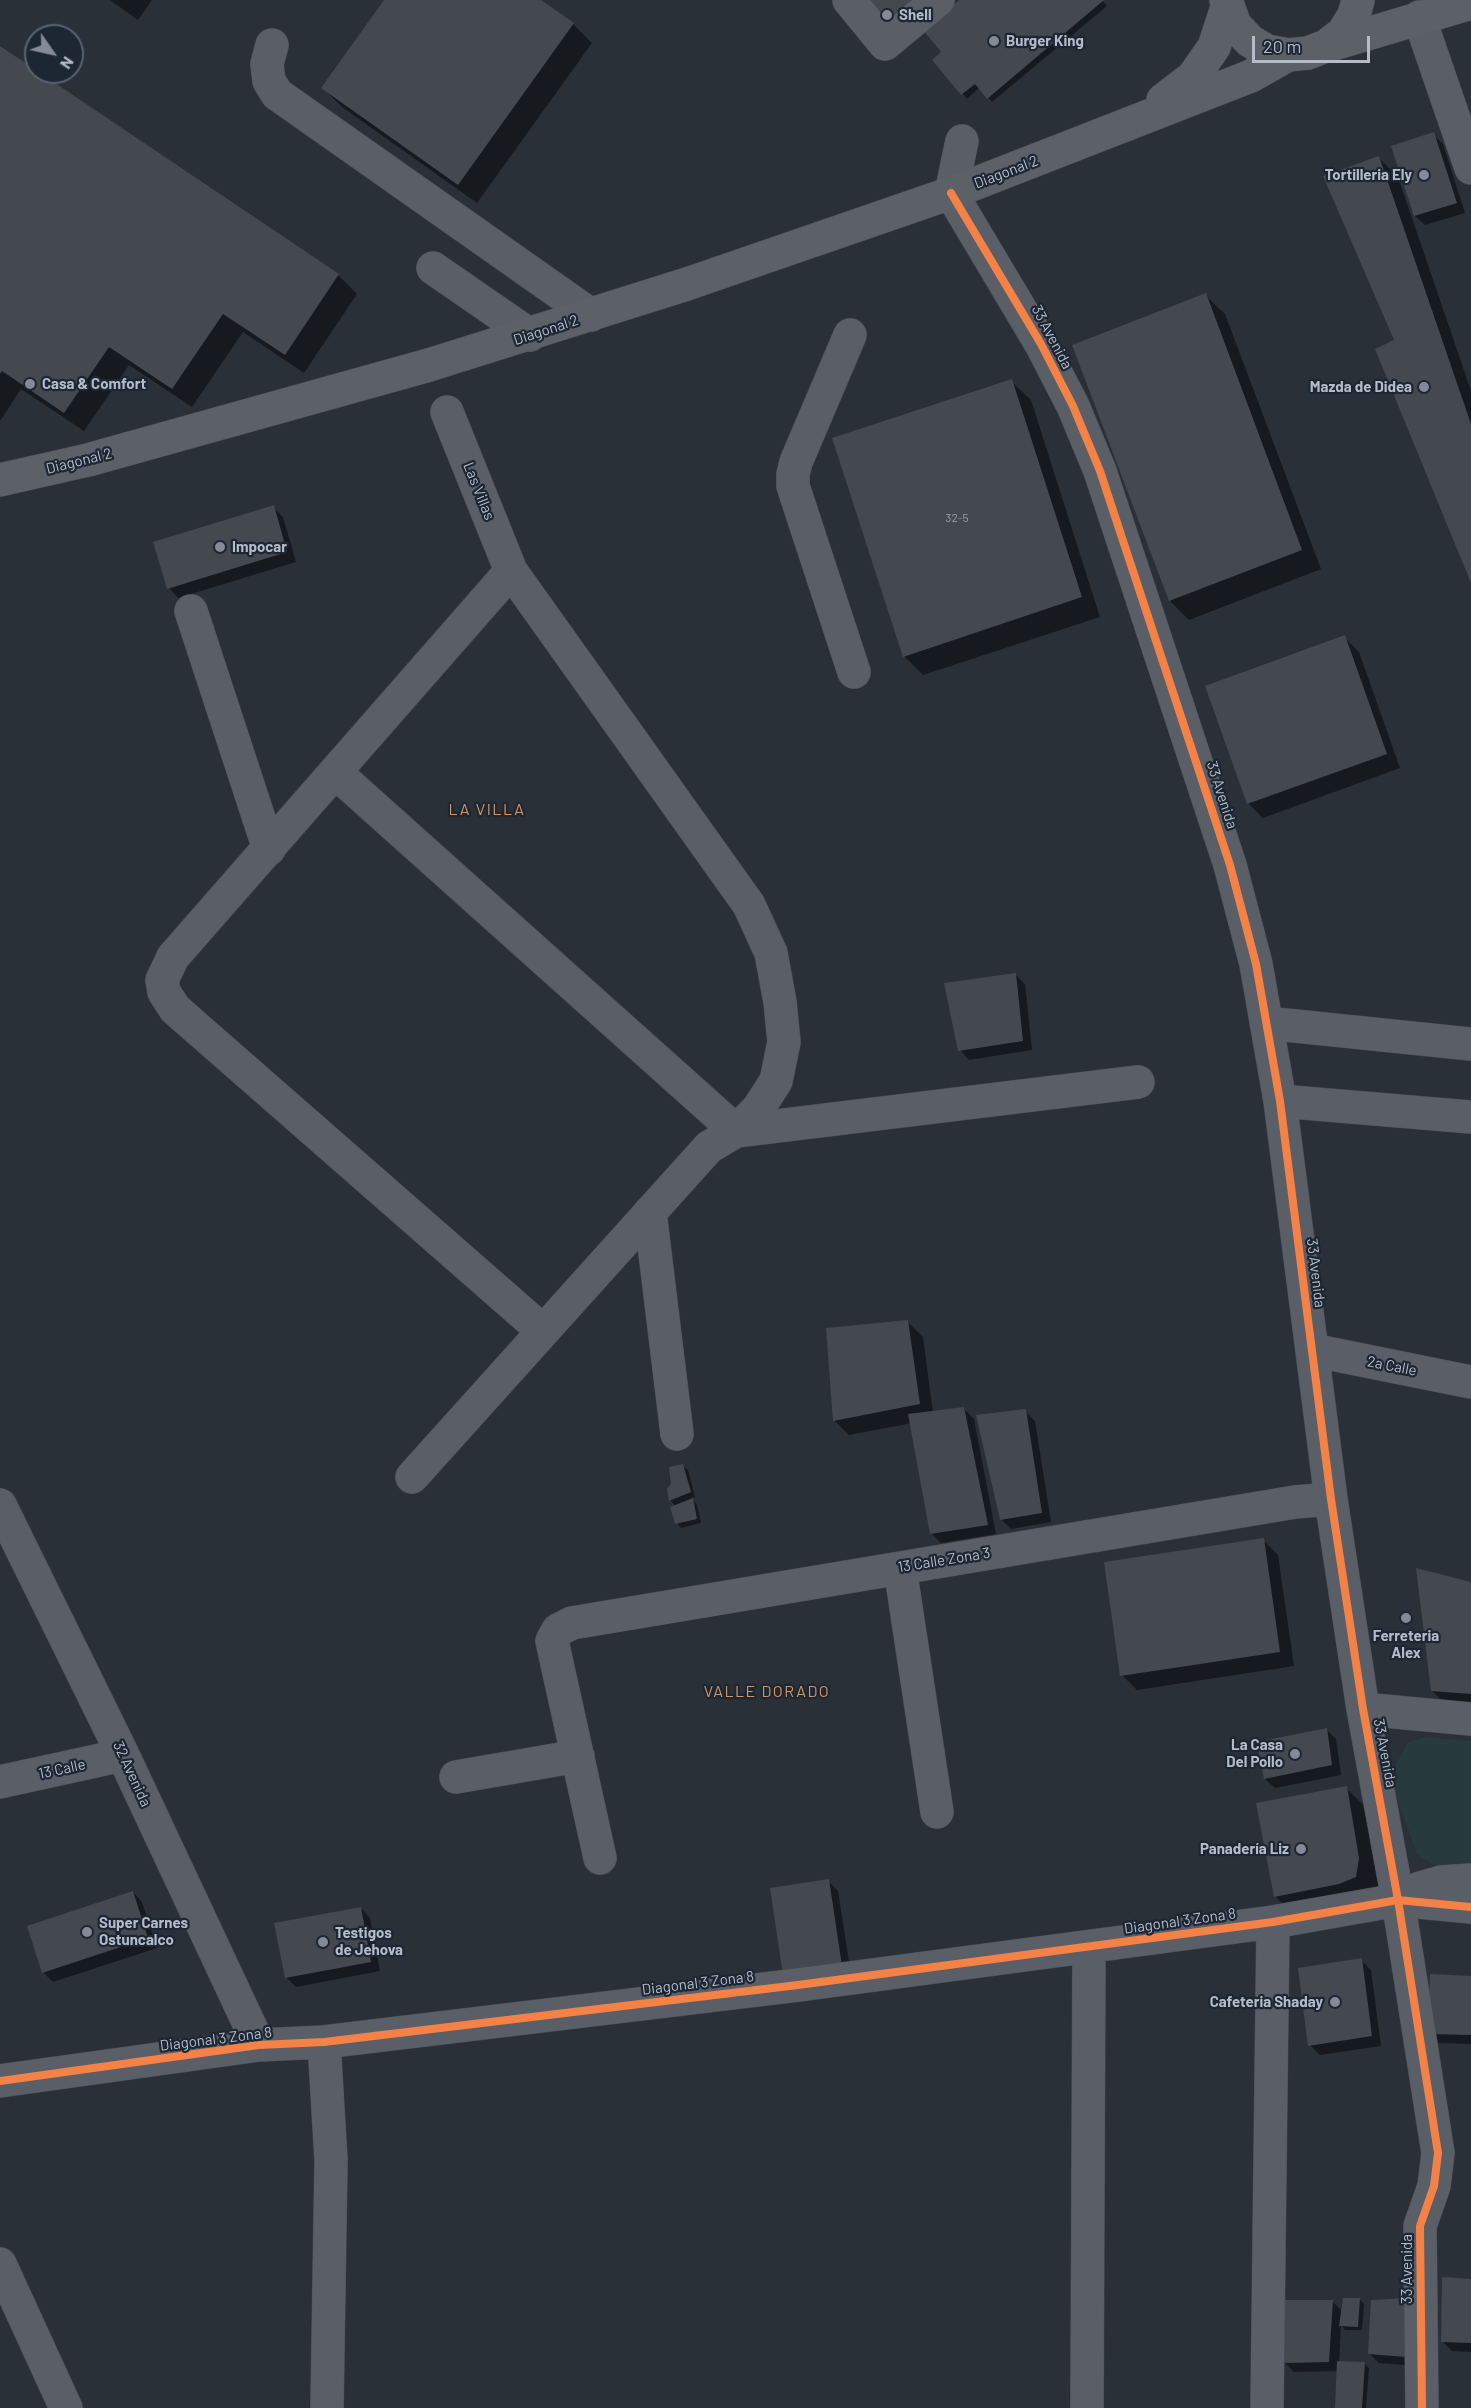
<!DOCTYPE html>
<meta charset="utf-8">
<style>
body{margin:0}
#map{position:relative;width:1471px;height:2408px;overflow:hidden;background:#2a3038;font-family:Barlow,sans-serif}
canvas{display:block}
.north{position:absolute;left:24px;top:24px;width:60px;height:60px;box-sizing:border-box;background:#1d2633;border:2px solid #59626f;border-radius:50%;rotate:124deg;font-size:16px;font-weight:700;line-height:24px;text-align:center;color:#b4bcc9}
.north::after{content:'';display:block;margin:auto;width:21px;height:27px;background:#848b96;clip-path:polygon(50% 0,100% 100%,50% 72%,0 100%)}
.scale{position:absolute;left:1252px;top:36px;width:118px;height:27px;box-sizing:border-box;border:3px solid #b4bcc9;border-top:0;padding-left:8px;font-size:18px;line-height:21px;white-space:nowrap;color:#b4bcc9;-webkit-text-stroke:4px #1d2633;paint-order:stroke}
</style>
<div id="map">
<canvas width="1471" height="2408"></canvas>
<div class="north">N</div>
<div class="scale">20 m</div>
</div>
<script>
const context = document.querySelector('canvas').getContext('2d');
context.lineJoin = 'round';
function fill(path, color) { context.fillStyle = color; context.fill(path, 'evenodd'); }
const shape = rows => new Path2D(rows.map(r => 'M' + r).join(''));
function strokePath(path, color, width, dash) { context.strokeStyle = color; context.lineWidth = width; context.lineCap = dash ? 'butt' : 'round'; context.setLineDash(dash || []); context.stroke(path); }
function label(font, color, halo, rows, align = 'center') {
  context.font = font + ' Barlow,sans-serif'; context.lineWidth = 4.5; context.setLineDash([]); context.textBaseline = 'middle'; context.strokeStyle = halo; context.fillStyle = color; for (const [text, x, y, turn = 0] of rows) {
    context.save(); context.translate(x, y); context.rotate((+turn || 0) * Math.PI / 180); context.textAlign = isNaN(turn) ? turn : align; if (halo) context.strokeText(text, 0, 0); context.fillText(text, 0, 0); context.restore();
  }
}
const green = shape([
 [1426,1737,1471,1741,1471,1873,1448,1874,1417,1854,1395,1793,1396,1764,1408,1742]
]);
const shadow = shape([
 [110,0,152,0,138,20],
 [385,0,539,0,573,24,592,43,477,203,342,107,323,88],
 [961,0,1102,0,1107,6,992,102,980,87,967,99,934,60,943,53],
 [0,48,338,275,357,294,304,373,243,332,192,407,129,365,84,431,21,389,0,421],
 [1433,134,1443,144,1465,213,1425,225,1415,216],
 [1379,158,1398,177,1471,391,1471,579,1396,341],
 [1205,295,1225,314,1321,569,1189,620,1170,601],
 [1011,381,1031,400,1100,617,923,675,904,656],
 [273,507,283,517,296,562,178,598,169,588],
 [1344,637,1359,652,1400,768,1263,818,1248,803],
 [1015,974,1025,984,1032,1050,969,1060,960,1050],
 [908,1322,923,1337,933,1413,964,1409,974,1419,996,1534,941,1543,932,1534,912,1423,849,1435,835,1421],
 [1025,1411,1035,1421,1051,1522,1011,1529,1001,1519],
 [683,1466,688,1470,695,1497,691,1498,697,1505,701,1523,681,1528,677,1523,676,1506,671,1501,668,1489],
 [1263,1540,1278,1555,1294,1666,1137,1690,1122,1675],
 [1471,1583,1471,1707,1447,1705,1432,1691],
 [1326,1729,1336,1739,1341,1775,1275,1788,1265,1779,1259,1743],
 [1346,1788,1373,1814,1385,1885,1301,1922,1275,1896],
 [828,1881,838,1891,851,1975,794,1984],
 [133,1892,142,1902,157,1948,53,1982,43,1972],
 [361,1908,370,1918,380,1971,296,1987,286,1977],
 [1361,1960,1371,1970,1381,2046,1320,2055,1310,2045],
 [1471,1977,1471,2044,1439,2043,1429,2033],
 [1471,2281,1471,2352,1452,2351,1442,2341],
 [1360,2300,1364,2304,1362,2330,1345,2330,1341,2325,1339,2363,1365,2364,1369,2368,1366,2408,1337,2408,1338,2371,1294,2372,1284,2362,1332,2301,1343,2312],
 [1372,2301,1415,2366,1379,2363,1369,2353]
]);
const building = shape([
 [384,0,541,0,574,23,458,185,321,88],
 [859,0,921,0,885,31],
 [959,0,1104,0,987,99,975,84,961,95,932,60,941,52,923,30],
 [0,46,339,274,285,355,223,314,172,389,109,347,64,413,2,371,0,374],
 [1434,132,1457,203,1414,216,1391,146],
 [1379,156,1471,424,1471,583,1375,349,1394,340,1323,176],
 [1206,293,1302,550,1169,601,1072,345],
 [1012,379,1082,597,903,657,832,438],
 [274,505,287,552,167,589,153,542],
 [1345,635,1387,754,1247,804,1205,686],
 [1016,973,1023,1041,958,1051,944,983],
 [908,1320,920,1404,833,1421,826,1328],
 [964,1407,988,1525,930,1534,908,1414],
 [1026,1409,1042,1513,1000,1520,976,1415],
 [683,1464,691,1492,669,1501,667,1489,671,1484,669,1467],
 [693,1498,697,1519,675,1524,670,1507],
 [1264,1538,1280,1652,1120,1676,1104,1562],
 [1416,1568,1471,1582,1471,1694,1431,1691],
 [1327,1728,1332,1765,1264,1779,1257,1742],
 [1347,1786,1359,1858,1356,1877,1339,1884,1274,1897,1256,1803],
 [829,1879,842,1966,783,1975,770,1888],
 [133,1891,148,1938,42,1973,27,1926],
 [361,1907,371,1962,285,1978,274,1923],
 [1362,1958,1372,2036,1308,2046,1298,1968],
 [1430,1974,1471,1976,1471,2035,1428,2034],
 [1442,2277,1471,2279,1471,2343,1441,2342],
 [1343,2298,1360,2298,1358,2327,1339,2326],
 [1409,2298,1406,2357,1368,2354,1371,2300],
 [1282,2300,1333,2300,1329,2362,1283,2363],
 [1337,2361,1365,2362,1362,2408,1335,2408]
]);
const minor = shape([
 [849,0,885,44,938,0],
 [1419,17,1471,168],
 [272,45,267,64,269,81,277,94,591,315],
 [962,141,951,193,1041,344,1073,406,1100,471,1230,865,1256,964,1280,1101,1331,1499,1363,1709,1398,1900,1438,2153,1434,2186,1420,2226,1422,2408],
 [433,268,530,335],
 [850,335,796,462,793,474,793,486,854,672],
 [511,571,173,957,162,980,164,992,175,1009,543,1331],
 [191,611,269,849],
 [336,773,736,1131,1138,1082],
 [1266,1023,1471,1044],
 [1280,1101,1471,1117],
 [650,1212,677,1434],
 [1312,1350,1471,1382],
 [412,1477,709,1147,736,1131,758,1109,776,1081,784,1042,780,1002,771,953,749,905,511,571,447,412],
 [0,1505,123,1755,259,2045],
 [900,1568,937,1812],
 [1363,1709,1471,1719],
 [456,1777,578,1756],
 [0,1782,123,1755],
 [600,1858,552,1641,558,1630,572,1623,1295,1502,1331,1499],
 [1403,1898,1420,1888,1441,1882,1471,1880],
 [324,2042,331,2160,327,2408],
 [0,2081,259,2045,324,2042,798,1985,1273,1922,1398,1900,1471,1907],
 [0,2264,66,2408],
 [1087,2408,1089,1947],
 [1267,2408,1273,1922]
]);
const major = shape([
 [1226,0,1235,25,1250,41,1267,51,1288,55,1308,53,1326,46,1343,33,1354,15,1358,0],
 [1327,46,1471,3],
 [1163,100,1193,77,1214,47,1227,7],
 [0,480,88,460,429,365,687,284,951,193,1251,76,1288,55]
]);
const cycleway = shape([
 [951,193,1041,344,1073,406,1100,471,1230,865,1256,964,1280,1101,1331,1499,1363,1709,1398,1900,1438,2153,1434,2186,1420,2226,1422,2408],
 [0,2081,259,2045,324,2042,798,1985,1273,1922,1398,1900,1471,1907]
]);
const markers = [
 [887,15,6,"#848b96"],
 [994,41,6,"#848b96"],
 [1424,175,6,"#848b96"],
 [30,384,6,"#848b96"],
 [1424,387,6,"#848b96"],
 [220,547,6,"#848b96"],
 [1406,1618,6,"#848b96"],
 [1295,1754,6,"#848b96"],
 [1301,1849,6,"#848b96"],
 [87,1932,6,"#848b96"],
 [323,1942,6,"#848b96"],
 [1335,2002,6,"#848b96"]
];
const numberNames = [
 ["32-5",957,518]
];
const poiNames = [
 ["Shell",899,15],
 ["Burger King",1006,41],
 ["Tortilleria Ely",1412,175,"right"],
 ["Casa & Comfort",42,384],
 ["Mazda de Didea",1412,387,"right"],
 ["Impocar",232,547],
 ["Ferreteria",1406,1636,"center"],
 ["Alex",1406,1653,"center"],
 ["La Casa",1283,1745,"right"],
 ["Del Pollo",1283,1762,"right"],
 ["Panadería Liz",1289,1849,"right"],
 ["Super Carnes",99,1923],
 ["Ostuncalco",99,1940],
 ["Testigos",335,1933],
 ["de Jehova",335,1950],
 ["Cafeteria Shaday",1323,2002,"right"]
];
const streetNames = [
 ["Diagonal 2",1006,172,-21],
 ["Diagonal 2",546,330,-18],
 ["33 Avenida",1052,337,62],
 ["Diagonal 2",79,461,-14],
 ["Las Villas",479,491,68],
 ["33 Avenida",1222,795,72],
 ["33 Avenida",1316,1273,83],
 ["2a Calle",1392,1366,11],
 ["13 Calle Zona 3",944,1560,-9],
 ["33 Avenida",1385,1753,79],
 ["13 Calle",62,1769,-12],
 ["32 Avenida",132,1774,65],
 ["Diagonal 3 Zona 8",1180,1921,-8],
 ["Diagonal 3 Zona 8",698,1983,-7],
 ["Diagonal 3 Zona 8",216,2039,-7],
 ["33 Avenida",1407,2269,-90]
];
const neighbourhoodNames = [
 ["LA VILLA",487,810],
 ["VALLE DORADO",767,1692]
];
fill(green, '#273a3e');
fill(shadow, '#0007');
fill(building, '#444950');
strokePath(minor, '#484c53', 34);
strokePath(major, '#484c55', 34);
strokePath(minor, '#5a5e66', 33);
strokePath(major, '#5c6168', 33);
strokePath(cycleway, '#f48246', 8);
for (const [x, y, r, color] of markers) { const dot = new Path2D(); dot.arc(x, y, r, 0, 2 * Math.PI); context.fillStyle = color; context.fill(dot); strokePath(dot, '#1d2633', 2); }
label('12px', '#989fab', null, numberNames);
label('bold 15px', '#b4bcc9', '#1d2633', poiNames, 'left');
label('15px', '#b4bcc9', '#1d2633', streetNames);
context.letterSpacing = '1.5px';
label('16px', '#d59563', '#1d2633', neighbourhoodNames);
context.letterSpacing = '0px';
</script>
